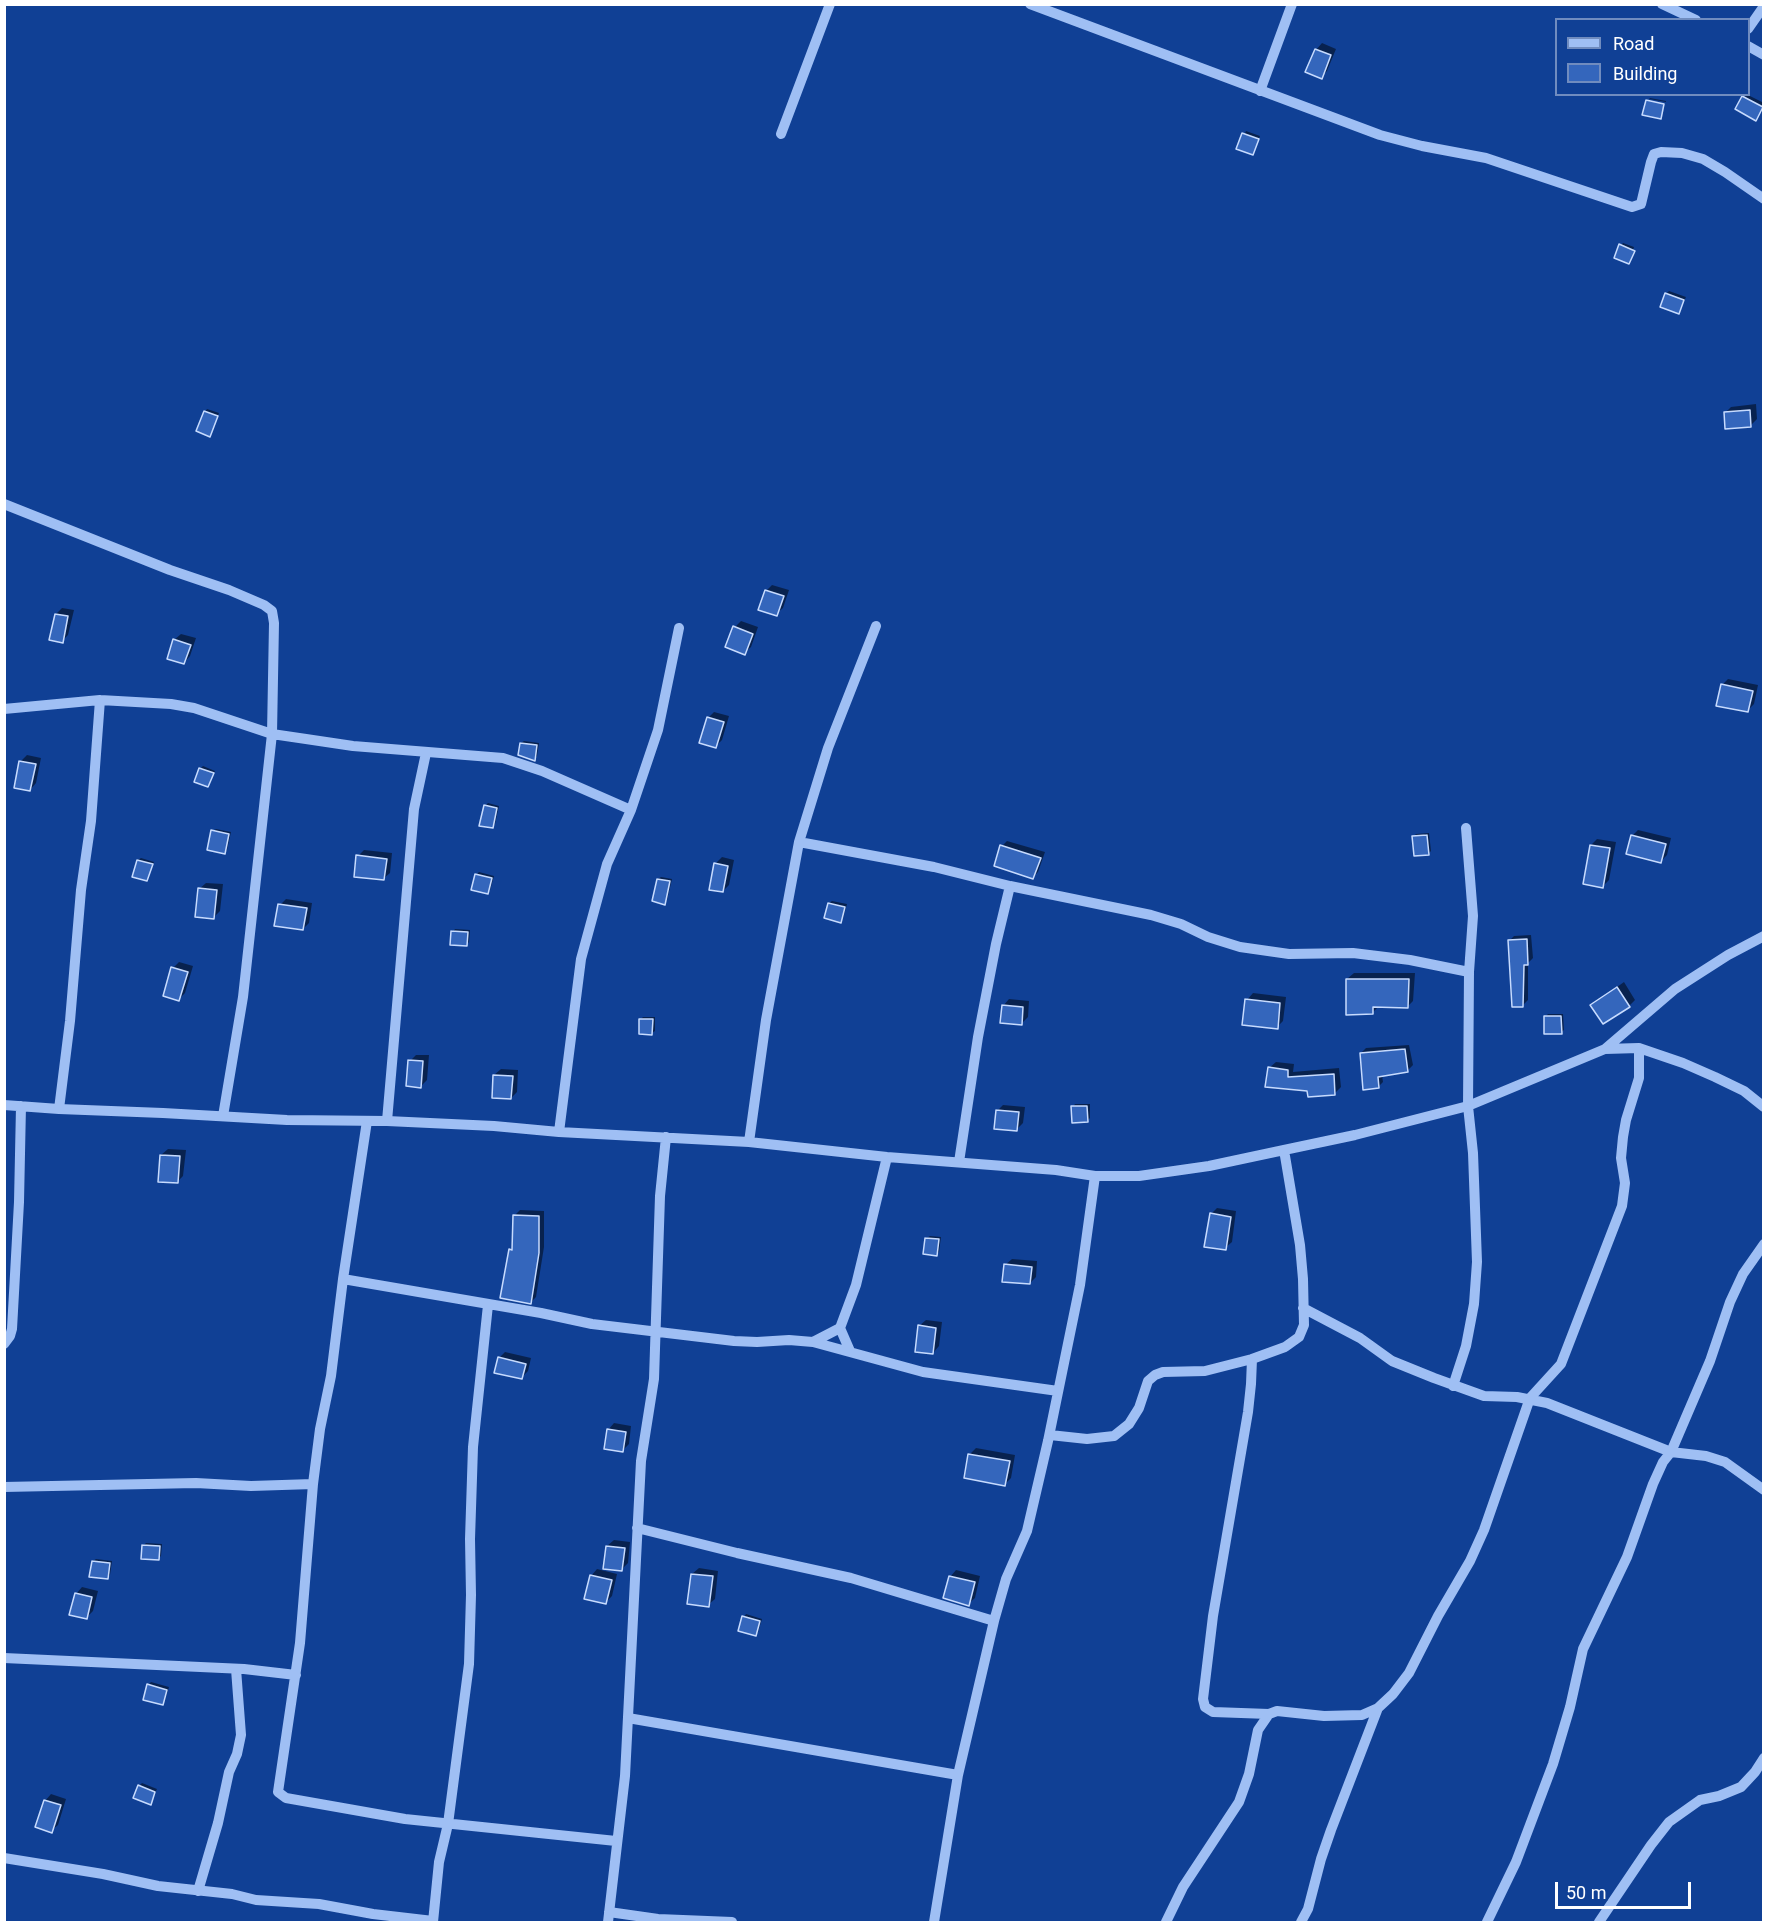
<!DOCTYPE html>
<style>
body{margin:0}
#map{position:relative;width:1768px;height:1927px;overflow:hidden;background:#104095;font-family:Roboto,sans-serif}
canvas{display:block}
.frame{position:absolute;inset:0;border:6px solid #fff;pointer-events:none}
.legend{position:absolute;left:1555px;top:18px;width:195px;height:78px;box-sizing:border-box;background:#104095;border:2px solid #708cbf;margin:0;padding:8px 10px;list-style:none;font-size:18px;color:#fff}
.legend li{display:flex;align-items:center;gap:12px;height:30px}
.legend b{width:30px;border:2px solid #708cbf}
.scale{position:absolute;left:1555px;top:1882px;width:136px;height:27px;box-sizing:border-box;border:3px solid #fff;border-top:0;padding-left:8px;font-size:18px;line-height:21px;white-space:nowrap;color:#fff;-webkit-text-stroke:4px #104095;paint-order:stroke}
</style>
<div id="map">
<canvas width="1768" height="1927"></canvas>
<div class="frame"></div>
<ul class="legend">
<li><b style="height:8px;background:#9fbff4"></b>Road</li>
<li><b style="height:16px;background:#3466bc"></b>Building</li>
</ul>
<div class="scale">50 m</div>
</div>
<script>
const context = document.querySelector('canvas').getContext('2d');
context.lineJoin = 'round';
function fill(path, color) { context.fillStyle = color; context.fill(path, 'evenodd'); }
const shape = rows => new Path2D(rows.map(r => 'M' + r).join(''));
function strokePath(path, color, width, dash) { context.strokeStyle = color; context.lineWidth = width; context.lineCap = dash ? 'butt' : 'round'; context.setLineDash(dash || []); context.stroke(path); }
const shadow = shape([
 [1322,43,1336,49,1327,71,1321,77,1316,50],
 [1746,94,1764,103,1758,116,1737,109],
 [1650,98,1666,101,1666,102,1649,99],
 [1246,131,1260,136,1253,153,1238,148],
 [1623,243,1634,247,1629,263,1621,245],
 [1669,291,1686,297,1679,312,1666,294],
 [1756,404,1757,419,1751,425,1725,413,1731,407],
 [207,409,219,413,209,435,205,412],
 [772,585,789,590,783,608,776,614,766,591],
 [62,608,74,610,68,635,62,641,56,614],
 [741,621,758,627,751,647,744,653,735,627],
 [181,634,196,638,190,656,184,663,174,640],
 [1728,679,1758,685,1754,704,1748,710,1722,685],
 [714,712,729,716,722,740,716,746,708,718],
 [524,741,539,743,537,756,534,759,521,743],
 [27,755,41,758,36,783,30,790,20,762],
 [203,766,215,771,208,786,200,769],
 [488,803,499,806,495,824,492,827,485,806],
 [216,829,231,832,227,850,224,853,213,831],
 [1638,830,1671,838,1667,855,1661,861,1632,836],
 [1429,833,1431,851,1428,854,1414,836,1416,834],
 [1597,839,1616,842,1609,880,1603,886,1591,845],
 [1007,841,1045,852,1038,872,1032,878,1002,846],
 [364,850,392,853,390,873,383,879,358,856],
 [722,857,734,860,729,885,723,891,715,864],
 [141,858,154,862,147,880,138,860],
 [479,872,494,876,490,890,488,893,476,875],
 [661,877,672,879,667,900,665,903,658,879],
 [206,883,223,884,220,911,214,917,199,889],
 [286,899,312,903,309,923,303,929,280,905],
 [832,901,847,904,843,918,841,921,829,903],
 [455,929,470,930,469,942,466,945,453,932],
 [1531,935,1533,958,1528,963,1528,1000,1523,1005,1509,941,1514,936],
 [179,962,193,966,185,993,179,999,173,968],
 [1354,973,1415,973,1413,1001,1407,1007,1379,1006,1372,1013,1347,979],
 [1624,982,1635,1000,1629,1006,1592,1005],
 [1253,993,1286,997,1283,1021,1277,1027,1247,1000],
 [1009,999,1029,1001,1028,1017,1021,1024,1003,1006],
 [1548,1014,1563,1014,1564,1030,1561,1032,1545,1017],
 [643,1017,655,1017,655,1031,652,1033,641,1019],
 [1409,1045,1413,1065,1408,1070,1382,1075,1383,1082,1378,1087,1361,1053,1366,1048],
 [416,1055,429,1055,427,1080,421,1086,410,1061],
 [1276,1062,1294,1064,1293,1072,1339,1068,1341,1087,1335,1093,1309,1089,1269,1068],
 [501,1069,518,1070,517,1092,511,1098,494,1075],
 [1075,1104,1090,1104,1090,1118,1087,1121,1073,1107],
 [1003,1105,1025,1107,1023,1123,1017,1129,997,1111],
 [168,1149,186,1150,183,1176,177,1182,161,1155],
 [1217,1208,1236,1211,1232,1242,1225,1248,1211,1214],
 [520,1210,544,1211,544,1247,536,1297,531,1302,511,1250,513,1247,515,1215],
 [930,1236,941,1237,939,1252,937,1254,927,1238],
 [1012,1259,1037,1261,1036,1277,1030,1283,1005,1265],
 [926,1320,942,1322,939,1346,933,1353,919,1326],
 [505,1352,531,1358,528,1371,522,1377,499,1358],
 [614,1423,631,1426,629,1444,623,1450,608,1430],
 [976,1448,1015,1455,1011,1478,1005,1484,969,1455],
 [614,1540,630,1542,628,1563,621,1570,607,1546],
 [146,1543,162,1544,161,1556,158,1558,143,1546],
 [96,1559,112,1561,110,1575,107,1578,93,1561],
 [699,1568,718,1571,715,1599,708,1605,692,1574],
 [597,1569,617,1574,612,1596,606,1602,591,1576],
 [956,1570,980,1576,975,1598,968,1604,950,1577],
 [82,1587,98,1591,93,1611,87,1617,76,1594],
 [746,1614,762,1619,758,1632,756,1635,744,1617],
 [151,1682,169,1687,165,1700,163,1703,148,1685],
 [142,1783,157,1789,150,1803,139,1786],
 [51,1794,66,1799,58,1825,51,1831,45,1801]
]);
const building = shape([
 [1315,49,1331,55,1322,79,1305,72,1315,49],
 [1742,96,1763,107,1756,121,1735,109,1742,96],
 [1646,100,1664,104,1661,119,1642,115,1646,100],
 [1242,133,1259,139,1253,155,1236,149,1242,133],
 [1619,244,1635,251,1629,264,1614,258,1619,244],
 [1665,293,1684,300,1679,314,1660,307,1665,293],
 [1750,410,1751,427,1725,429,1724,412,1750,410],
 [204,411,218,416,210,437,196,431,204,411],
 [765,590,784,596,777,616,758,610,765,590],
 [55,614,68,616,63,643,49,640,55,614],
 [733,626,753,634,745,655,725,647,733,626],
 [173,639,191,645,184,664,167,659,173,639],
 [1721,684,1753,691,1748,712,1716,706,1721,684],
 [707,717,724,722,716,748,699,743,707,717],
 [520,743,537,745,535,761,518,755,520,743],
 [19,761,36,764,30,791,14,788,19,761],
 [199,768,214,773,208,787,194,782,199,768],
 [484,805,497,808,493,828,479,826,484,805],
 [211,830,229,834,225,854,207,850,211,830],
 [1427,835,1429,855,1414,856,1412,836,1427,835],
 [1631,835,1666,844,1661,863,1626,854,1631,835],
 [1000,845,1041,858,1033,879,994,866,1000,845],
 [1590,845,1610,848,1603,888,1583,884,1590,845],
 [356,855,387,859,384,880,354,877,356,855],
 [137,860,153,864,147,881,132,877,137,860],
 [714,863,728,866,723,892,709,890,714,863],
 [475,874,492,878,488,894,471,890,475,874],
 [657,879,670,881,665,905,652,901,657,879],
 [198,888,217,890,214,919,195,917,198,888],
 [828,903,845,907,841,923,824,918,828,903],
 [278,904,307,908,303,930,274,926,278,904],
 [451,931,468,932,467,946,450,945,451,931],
 [1527,939,1528,965,1524,965,1523,1007,1512,1007,1508,940,1527,939],
 [171,967,188,972,179,1001,163,996,171,967],
 [1346,979,1409,979,1408,1008,1373,1007,1373,1014,1346,1015,1346,979],
 [1617,987,1630,1007,1603,1024,1590,1005,1617,987],
 [1245,999,1280,1003,1278,1029,1242,1025,1245,999],
 [1002,1005,1023,1007,1022,1025,1000,1023,1002,1005],
 [1544,1016,1561,1016,1562,1034,1544,1034,1544,1016],
 [639,1019,653,1019,652,1035,639,1034,639,1019],
 [1405,1049,1408,1072,1378,1077,1379,1088,1363,1090,1360,1053,1405,1049],
 [408,1060,423,1061,421,1088,406,1086,408,1060],
 [1268,1067,1288,1070,1288,1077,1334,1074,1335,1095,1308,1097,1307,1091,1265,1087,1268,1067],
 [493,1075,513,1076,511,1099,492,1098,493,1075],
 [1071,1106,1087,1106,1088,1122,1072,1123,1071,1106],
 [996,1110,1019,1112,1017,1131,994,1129,996,1110],
 [160,1155,180,1156,178,1183,158,1182,160,1155],
 [1210,1213,1231,1217,1226,1250,1204,1247,1210,1213],
 [513,1215,539,1216,539,1253,531,1304,500,1298,509,1249,512,1250,513,1215],
 [925,1238,939,1239,937,1256,923,1254,925,1238],
 [1004,1264,1032,1267,1030,1284,1002,1282,1004,1264],
 [918,1325,936,1328,933,1354,915,1352,918,1325],
 [498,1357,526,1364,522,1379,494,1373,498,1357],
 [607,1429,626,1432,623,1452,604,1449,607,1429],
 [968,1454,1010,1461,1005,1486,964,1478,968,1454],
 [142,1545,160,1546,159,1560,141,1559,142,1545],
 [606,1546,625,1548,622,1571,603,1569,606,1546],
 [92,1561,110,1563,108,1579,89,1577,92,1561],
 [691,1574,713,1576,709,1607,687,1604,691,1574],
 [590,1575,612,1580,606,1604,584,1599,590,1575],
 [949,1576,975,1582,969,1606,943,1598,949,1576],
 [75,1593,92,1597,87,1619,69,1615,75,1593],
 [742,1616,760,1621,756,1636,738,1631,742,1616],
 [147,1684,167,1690,163,1705,143,1700,147,1684],
 [138,1785,155,1792,151,1805,133,1798,138,1785],
 [44,1800,61,1805,52,1833,35,1827,44,1800]
]);
const minor = shape([
 [1030,4,1380,135,1422,146,1486,158,1632,207,1641,204,1651,162,1654,154,1661,152,1682,153,1703,159,1725,172,1764,199],
 [1662,4,1696,20],
 [1748,29,1764,6],
 [1748,46,1764,55],
 [1260,91,1292,4],
 [781,134,830,4],
 [4,504,170,570,229,590,264,605,272,611,274,623,272,734,243,997,223,1116],
 [4,709,100,700,171,704,194,708,272,734,306,739,353,746,503,758,542,771,631,810],
 [799,842,934,867,1010,886,1151,915,1181,924,1208,937,1240,947,1289,954,1353,953,1410,960,1469,972],
 [1605,1049,1639,1048,1683,1063,1715,1077,1744,1091,1764,1107],
 [4,1105,59,1109,163,1113,287,1120,387,1121,494,1126,559,1132,749,1142,887,1157,1056,1170,1095,1176,1139,1176,1209,1166,1284,1150,1355,1135,1468,1106,1605,1049,1675,989,1728,955,1764,936],
 [59,1109,70,1021,81,890,91,821,100,700],
 [367,1121,343,1279,331,1376,320,1429,313,1484,300,1643,278,1792,286,1798,405,1819,616,1841],
 [387,1121,414,809,426,753],
 [559,1132,581,959,607,864,631,810,658,730,679,628],
 [749,1142,766,1020,799,842,828,748,876,626],
 [959,1162,978,1037,996,944,1010,886],
 [343,1279,541,1313,592,1324,734,1341,757,1342,789,1340,813,1342,923,1372,1058,1391],
 [1303,1308,1360,1338,1392,1361,1434,1378,1484,1396,1517,1397,1547,1403,1671,1452,1706,1456,1725,1462,1764,1490],
 [813,1342,840,1328],
 [4,1344,10,1336,12,1329,19,1202,21,1106],
 [850,1351,840,1328,856,1285,887,1157],
 [1252,1359,1251,1384,1248,1412,1213,1616,1203,1699,1205,1707,1213,1712,1269,1714,1277,1711,1324,1716,1362,1715,1378,1708,1393,1694,1409,1673,1438,1616,1470,1561,1484,1530,1530,1398,1561,1364,1622,1206,1625,1183,1621,1158,1623,1137,1626,1120,1639,1078,1639,1048],
 [1453,1386,1466,1346,1474,1304,1477,1262,1473,1153,1468,1106,1469,972,1473,916,1466,828],
 [1050,1435,1087,1439,1114,1436,1129,1424,1139,1408,1148,1381,1155,1375,1163,1372,1205,1371,1252,1359,1285,1347,1299,1337,1304,1325,1303,1279,1300,1245,1284,1150],
 [4,1487,196,1483,251,1486,313,1484],
 [637,1528,737,1553,851,1578,994,1621],
 [4,1658,244,1669,296,1675],
 [628,1718,958,1775],
 [4,1858,103,1874,158,1886,232,1894,256,1900,319,1904,373,1914,433,1921],
 [198,1891,218,1823,229,1772,237,1754,241,1735,236,1669],
 [609,1912,658,1919,732,1922],
 [433,1922,439,1862,448,1824,469,1664,471,1595,470,1539,473,1447,488,1305],
 [608,1922,625,1776,641,1461,654,1379,660,1196,666,1137],
 [934,1922,958,1775,994,1621,1006,1579,1027,1531,1048,1441,1080,1285,1095,1176],
 [1166,1922,1183,1887,1239,1802,1249,1774,1258,1730,1269,1714],
 [1301,1922,1308,1909,1321,1859,1331,1830,1378,1708],
 [1487,1922,1516,1862,1553,1764,1570,1707,1583,1649,1627,1557,1653,1484,1663,1462,1671,1452,1710,1361,1730,1302,1743,1274,1764,1244],
 [1599,1922,1651,1845,1669,1822,1700,1800,1719,1796,1741,1787,1755,1772,1764,1758]
]);
fill(shadow, '#0007');
fill(building, '#3466bc');
strokePath(building, '#c7dbfe', 1.5);
strokePath(minor, '#9fbff4', 10);
</script>
